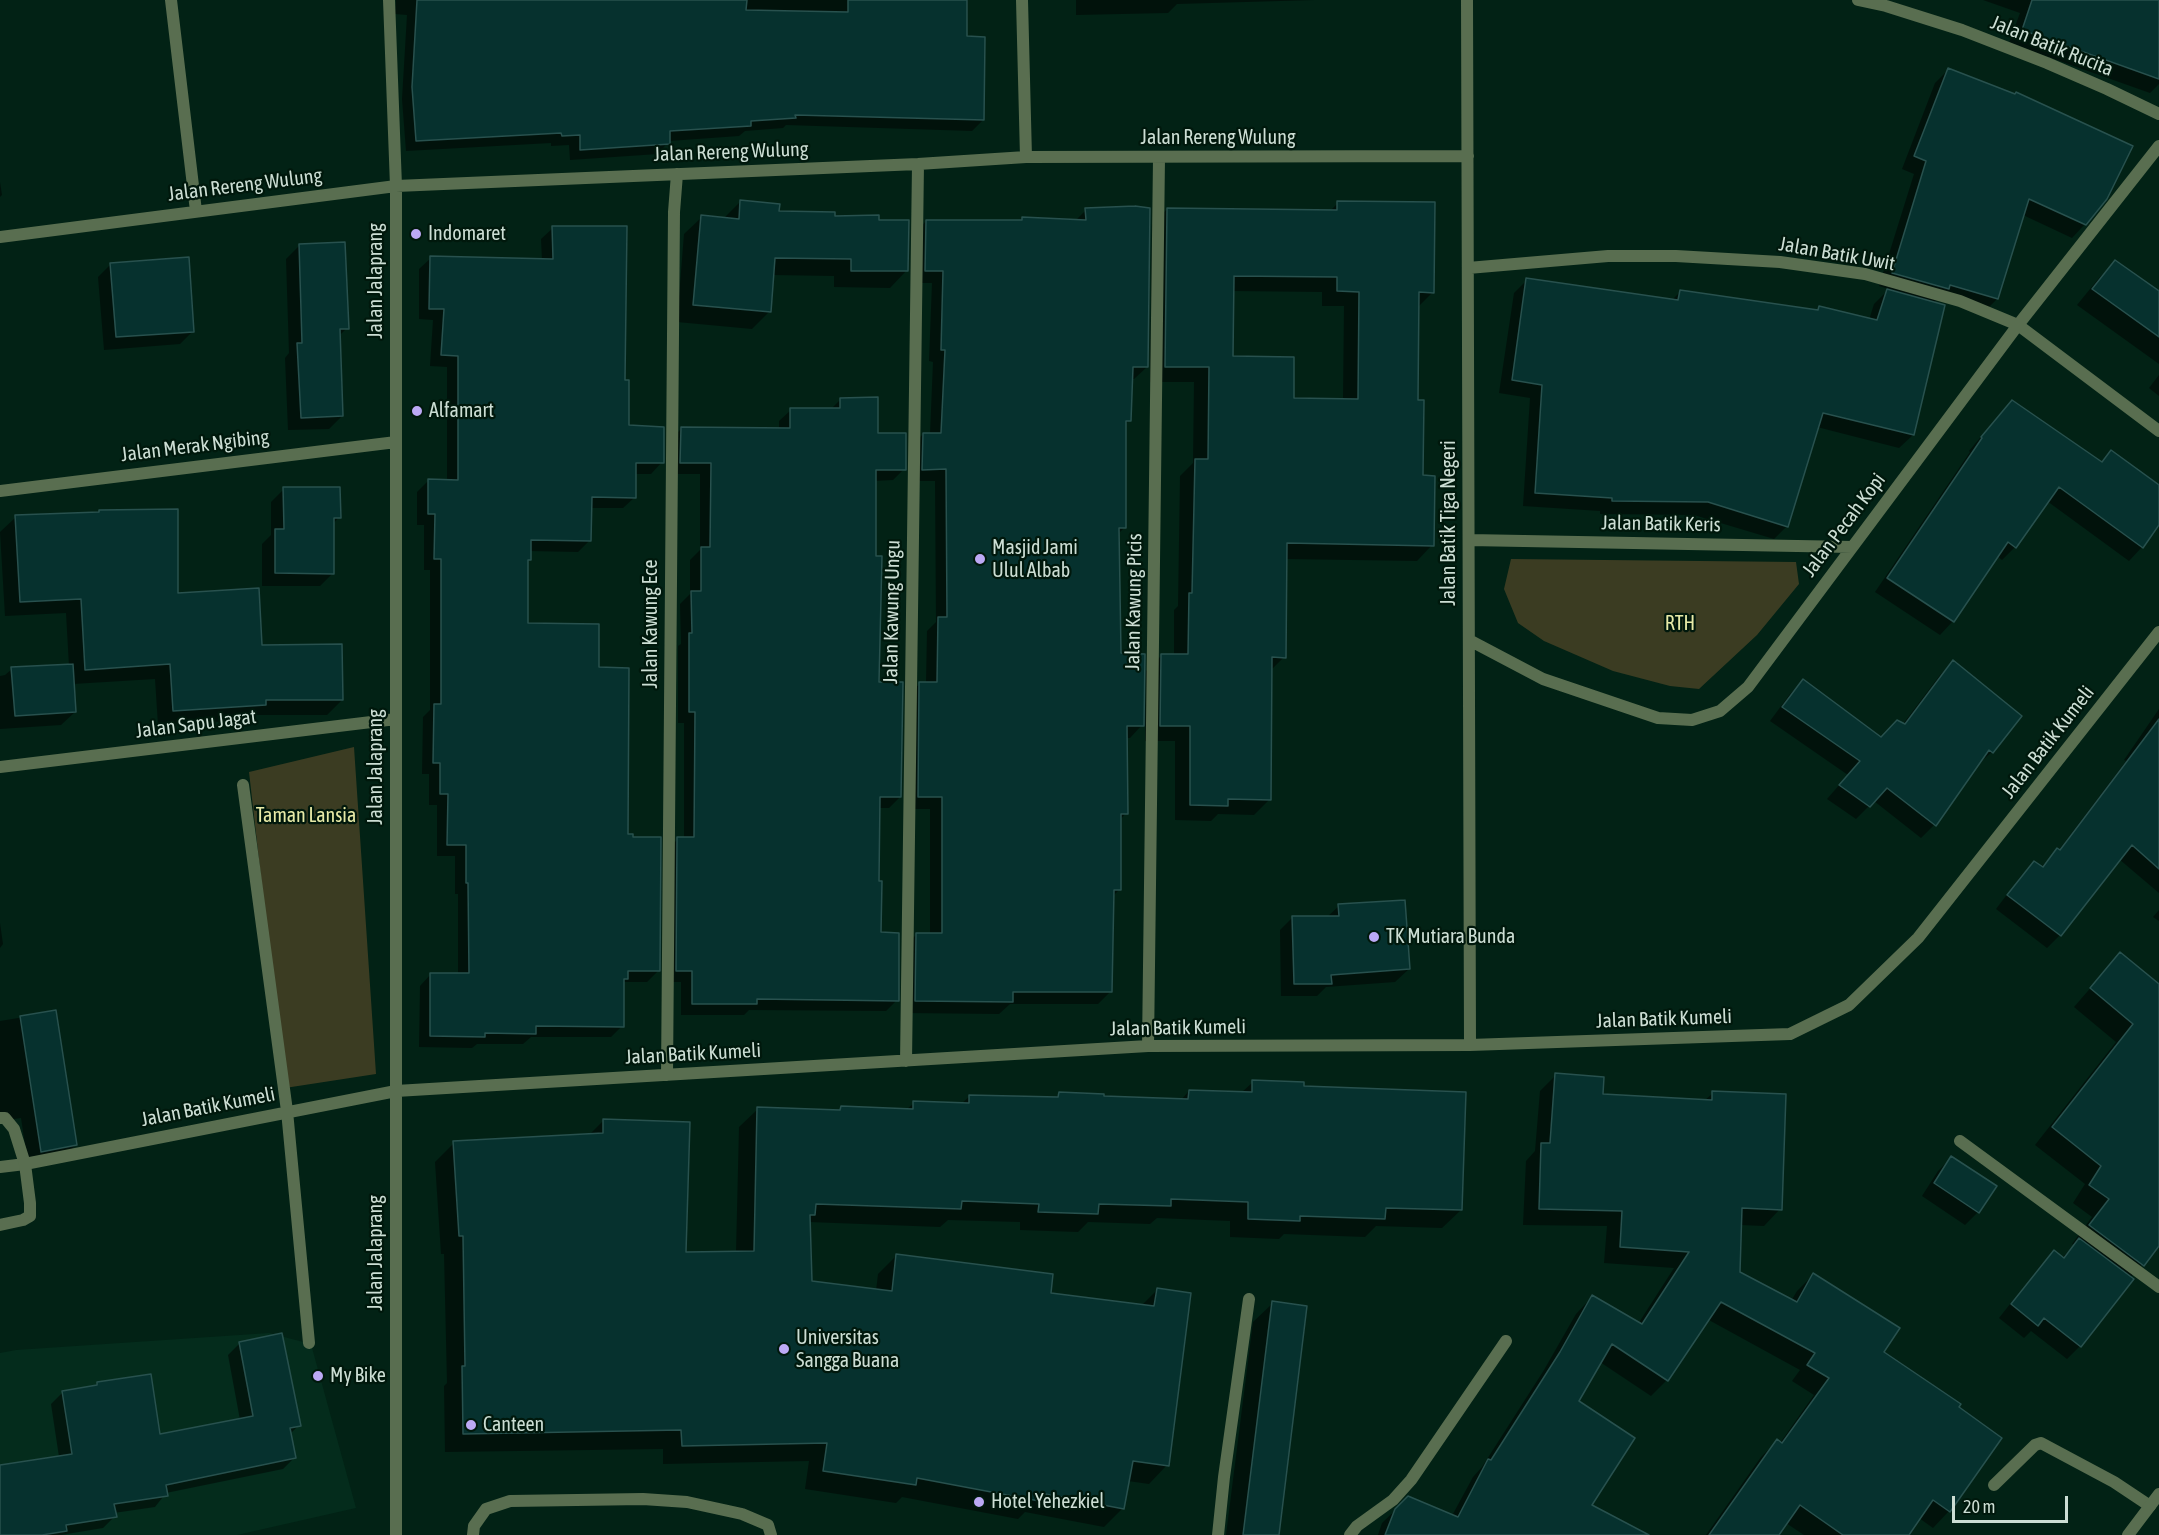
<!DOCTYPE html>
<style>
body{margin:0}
#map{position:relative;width:2159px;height:1535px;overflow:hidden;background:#022215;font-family:"Asap Condensed",sans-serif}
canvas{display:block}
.scale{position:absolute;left:1952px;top:1496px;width:116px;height:27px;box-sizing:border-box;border:3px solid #ccded4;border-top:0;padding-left:8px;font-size:18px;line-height:21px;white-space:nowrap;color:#ccded4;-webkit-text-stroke:4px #00180c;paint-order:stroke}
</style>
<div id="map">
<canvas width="2159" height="1535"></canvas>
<div class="scale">20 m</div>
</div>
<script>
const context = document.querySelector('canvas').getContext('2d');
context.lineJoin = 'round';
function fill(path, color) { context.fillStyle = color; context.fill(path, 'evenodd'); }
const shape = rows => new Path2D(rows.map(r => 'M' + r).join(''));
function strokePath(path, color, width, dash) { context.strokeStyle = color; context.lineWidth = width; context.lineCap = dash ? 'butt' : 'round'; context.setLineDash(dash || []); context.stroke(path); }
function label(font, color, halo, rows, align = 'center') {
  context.font = font + ' "Asap Condensed",sans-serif'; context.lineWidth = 4.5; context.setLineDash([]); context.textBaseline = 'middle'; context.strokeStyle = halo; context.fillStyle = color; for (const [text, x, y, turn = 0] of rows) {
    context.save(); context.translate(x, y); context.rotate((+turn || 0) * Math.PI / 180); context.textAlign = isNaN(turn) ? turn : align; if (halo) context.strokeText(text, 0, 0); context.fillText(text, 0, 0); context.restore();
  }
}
const built = shape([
 [269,1333,311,1344,356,1508,237,1535,0,1535,0,1353,16,1350]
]);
const green = shape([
 [1511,559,1796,562,1799,584,1757,635,1699,689,1670,686,1613,671,1544,641,1518,623,1504,589],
 [354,747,376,1074,285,1088,249,772]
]);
const shadow = shape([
 [396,0,968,0,967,38,983,120,972,131,786,125,783,128,745,131,739,136,669,141,658,154,570,160,569,145,551,146,551,143,406,151,402,99,407,15,395,14],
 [1076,0,1315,0,1177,4,1168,13,1076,15],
 [1983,0,2159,0,2159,84,2150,93,2009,43,2020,13],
 [1948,70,2085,224,2072,238,2023,215,1997,299,1984,312,1939,298,1933,303,1913,435,1899,448,1817,427,1787,526,1774,539,1694,515,1600,514,1600,511,1523,506,1530,398,1499,393,1514,293,1527,280,1671,301,1680,292,1816,311,1820,308,1869,320,1874,304,1889,289,1879,286,1914,174,1902,169,1935,83],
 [0,182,2,195,0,197],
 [740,202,778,213,878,221,907,270,890,288,834,287,834,276,772,275,769,312,752,329,677,322,684,234,702,217,723,219],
 [1338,203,1433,292,1417,308,1416,401,1421,477,1432,545,1417,561,1286,559,1284,657,1270,671,1270,799,1254,815,1218,814,1211,821,1175,820,1175,741,1145,741,1146,671,1162,655,1174,655,1174,610,1178,606,1180,476,1193,463,1194,382,1150,382,1152,225,1167,209,1329,212],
 [1232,291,1322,292,1322,306,1344,306,1343,400,1292,400,1232,358],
 [1086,210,1147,367,1134,379,1131,379,1129,420,1125,425,1124,528,1118,534,1119,655,1142,725,1130,738,1126,738,1126,813,1120,820,1120,889,1112,897,1110,992,1098,1004,1010,1004,999,1014,903,1013,904,947,917,934,930,934,930,809,906,809,908,696,920,683,926,683,927,631,936,622,935,481,910,481,911,447,923,434,930,434,933,362,929,361,932,283,913,283,914,234,926,221,1020,221,1023,218,1075,221],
 [553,228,623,381,628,426,662,462,651,474,635,474,635,497,623,508,590,508,590,540,578,552,529,551,529,560,526,562,526,625,598,669,627,835,658,971,647,982,622,982,622,1026,611,1037,531,1037,523,1044,477,1044,472,1048,419,1047,420,986,431,974,458,974,458,894,455,894,455,856,437,856,437,805,429,805,429,774,422,774,423,717,430,710,430,570,424,570,424,525,417,525,417,492,428,481,447,481,447,367,430,366,433,320,419,319,419,269,431,258,542,260,541,239],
 [299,246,347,328,339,336,342,416,329,429,288,430,285,358,289,353,286,259],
 [2115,262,2159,293,2159,364,2077,305,2099,278],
 [111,264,193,331,180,344,104,350,98,277],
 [2159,375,2159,396,2149,388],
 [841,399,877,435,904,469,893,480,874,481,878,683,900,797,889,808,878,808,879,934,897,1000,886,1011,749,1010,744,1015,681,1015,681,982,666,982,667,850,678,839,684,839,684,723,678,723,678,646,681,644,680,604,690,594,690,560,700,550,700,474,670,474,670,440,681,429,779,429,779,421,791,410,830,410],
 [1999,415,2100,463,2111,452,2159,487,2159,523,2142,547,2129,561,2047,501,2015,547,2002,560,1997,556,1953,621,1940,635,1875,592,1970,452,1969,451],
 [284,489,339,517,333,524,333,573,320,586,262,586,262,544,271,535,271,502],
 [100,511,177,595,342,700,327,715,254,715,249,720,158,725,155,679,73,684,75,712,61,725,0,729,0,676,5,675,12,669,69,666,66,613,5,616,0,532,16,517,97,514],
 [1953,662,1992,752,1978,764,1934,825,1921,838,1874,801,1856,819,1827,799,1848,775,1770,721,1790,694,1803,681,1881,738,1903,724,1940,675],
 [2159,709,2159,893,2119,859,2060,935,2047,948,1996,909,2021,876,2034,863,2041,867,2058,851,2126,761,2124,760],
 [1339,906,1409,969,1395,982,1326,987,1317,996,1281,996,1280,930,1293,917,1327,917],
 [2159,910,2159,921,2153,917],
 [0,923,3,944,0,948],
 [2120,954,2159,986,2159,1244,2130,1278,2132,1279,2080,1346,2067,1359,2031,1331,2024,1338,1999,1318,2041,1265,2054,1252,2062,1258,2074,1245,2072,1244,2092,1217,2073,1203,2085,1184,2035,1145,2116,1042,2074,1007],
 [55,1012,76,1145,62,1158,28,1165,21,1118,0,1121,0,1021],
 [1556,1075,1601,1096,1704,1101,1713,1093,1780,1209,1764,1226,1740,1225,1739,1272,1791,1301,1797,1291,1813,1275,1882,1352,2000,1438,1949,1511,1933,1528,1919,1518,1907,1535,1804,1535,1786,1523,1778,1535,1706,1535,1761,1457,1777,1441,1780,1443,1814,1395,1792,1381,1800,1370,1707,1319,1667,1380,1651,1396,1600,1362,1577,1401,1590,1505,1627,1535,1378,1535,1382,1523,1408,1498,1447,1525,1473,1477,1482,1467,1544,1370,1576,1314,1592,1297,1638,1324,1674,1268,1604,1263,1607,1226,1523,1225,1526,1161,1535,1151,1540,1091],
 [1253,1082,1302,1087,1461,1210,1442,1228,1376,1226,1365,1237,1284,1234,1279,1239,1230,1237,1230,1221,1157,1218,1150,1224,1088,1222,1078,1232,1020,1230,1020,1222,948,1220,940,1227,809,1222,810,1282,876,1291,878,1274,897,1255,1049,1295,1141,1306,1157,1290,1167,1465,1149,1484,1128,1481,1123,1508,1104,1527,1025,1512,1018,1519,902,1497,896,1503,805,1489,809,1461,663,1464,663,1449,445,1452,444,1386,447,1383,444,1254,441,1254,435,1162,454,1143,589,1135,604,1120,684,1253,736,1252,739,1127,758,1109,838,1111,841,1108,906,1110,914,1103,961,1104,970,1096,1054,1099,1059,1094,1103,1098,1180,1101,1189,1091,1241,1093],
 [1951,1158,1978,1212,1965,1225,1922,1196,1938,1171],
 [1273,1303,1277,1535,1226,1535,1253,1322],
 [240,1343,299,1425,290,1434,295,1457,283,1469,166,1493,155,1507,114,1513,115,1516,103,1528,61,1535,0,1535,0,1466,59,1457,51,1404,63,1392,93,1388,97,1383,159,1436,240,1420,228,1355]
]);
const building = shape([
 [417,0,747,0,746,10,848,12,848,0,967,0,967,36,985,37,984,120,795,115,796,118,751,121,751,126,670,131,670,144,580,150,580,135,562,136,561,133,416,141,412,87,417,0],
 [2032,0,2159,0,2159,79,2022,30,2032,0],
 [1948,68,2015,94,2016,92,2133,146,2107,199,2086,225,2029,199,1998,299,1950,285,1949,289,1892,273,1926,161,1914,156,1948,68],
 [740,200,780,204,779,211,835,212,835,216,879,215,879,220,909,220,908,271,851,271,851,259,775,258,771,312,693,305,701,215,739,219,740,200],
 [1337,201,1435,202,1434,293,1419,292,1418,400,1424,400,1423,475,1435,476,1434,546,1287,543,1286,658,1272,657,1271,800,1228,799,1228,806,1190,805,1190,726,1160,726,1161,654,1188,654,1189,593,1192,593,1195,459,1208,459,1209,367,1165,367,1167,208,1337,210,1337,201],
 [1234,276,1337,277,1337,291,1359,292,1358,399,1294,398,1294,357,1233,356,1234,276],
 [1135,206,1150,208,1148,367,1133,367,1131,421,1126,421,1126,528,1119,528,1121,653,1145,654,1144,726,1127,726,1128,814,1121,814,1121,890,1114,890,1112,992,1013,992,1013,1002,915,1001,916,933,942,933,942,797,918,797,919,682,937,682,938,617,947,617,946,469,922,470,923,433,941,433,945,350,941,350,943,271,925,271,926,220,1022,220,1022,217,1086,220,1085,208,1135,206],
 [552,226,627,226,625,380,629,380,629,425,664,427,664,463,636,463,636,498,592,497,591,541,531,540,531,560,528,560,528,623,599,624,599,667,629,668,628,834,633,834,633,837,661,837,660,971,628,971,628,979,624,979,624,1027,536,1026,536,1034,485,1033,485,1037,430,1036,430,973,469,973,468,883,466,883,466,845,447,845,448,794,440,794,440,763,433,763,434,704,441,704,441,559,434,559,435,514,428,514,428,479,458,480,458,356,441,355,444,309,429,309,430,256,553,259,552,226],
 [345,242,349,329,340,329,343,416,301,418,297,343,302,343,299,244,345,242],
 [189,257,194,332,116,337,110,263,189,257],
 [2115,260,2159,291,2159,337,2092,289,2115,260],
 [1526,278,1678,300,1680,290,1818,310,1819,306,1877,320,1887,289,1945,305,1914,435,1823,413,1788,527,1708,502,1612,501,1612,498,1535,493,1542,385,1512,380,1526,278],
 [878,397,878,433,906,433,906,470,876,470,876,556,882,556,879,682,903,682,901,797,880,797,879,881,882,881,881,932,899,933,899,1001,757,999,757,1004,692,1004,692,971,676,971,677,837,694,837,695,712,689,712,689,633,692,633,691,591,701,591,701,547,710,547,711,463,680,463,681,427,790,428,790,408,840,408,840,398,878,397],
 [2012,400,2102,462,2111,450,2159,485,2159,525,2143,548,2059,487,2016,548,2008,542,1954,622,1887,578,1982,438,1981,437,2012,400],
 [283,487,340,487,341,518,334,518,334,574,275,573,275,529,284,529,283,487],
 [178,509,178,593,259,588,262,645,342,644,343,700,266,700,266,705,173,711,170,664,85,670,81,599,20,602,15,515,99,512,99,510,178,509],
 [1953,660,2022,716,1993,753,1989,750,1936,826,1887,788,1870,807,1839,785,1860,761,1782,707,1803,679,1881,737,1897,720,1905,724,1953,660],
 [73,664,76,712,15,716,11,667,73,664],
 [2159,719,2159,869,2132,845,2061,936,2007,895,2034,861,2043,867,2057,848,2060,850,2159,719],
 [1405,900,1410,969,1331,975,1332,984,1294,984,1292,916,1339,916,1338,904,1405,900],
 [2120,952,2159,984,2159,1246,2144,1266,2089,1225,2109,1199,2089,1185,2101,1166,2052,1127,2133,1024,2090,988,2120,952],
 [56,1010,77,1145,41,1152,20,1016,56,1010],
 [1555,1073,1604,1077,1603,1094,1712,1100,1712,1091,1786,1094,1782,1210,1742,1208,1740,1272,1797,1302,1813,1273,1900,1328,1884,1352,1961,1404,1959,1407,2002,1438,1950,1512,1933,1500,1909,1535,1843,1535,1800,1505,1779,1535,1709,1535,1777,1439,1782,1443,1829,1378,1807,1365,1815,1353,1721,1302,1668,1381,1612,1344,1579,1401,1635,1438,1592,1505,1649,1535,1385,1535,1395,1509,1408,1496,1458,1517,1488,1459,1491,1460,1560,1352,1592,1295,1642,1324,1689,1252,1620,1247,1622,1211,1539,1209,1541,1143,1550,1143,1555,1073],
 [1252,1080,1304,1082,1304,1086,1466,1092,1462,1210,1386,1208,1385,1219,1300,1216,1300,1221,1248,1219,1248,1202,1171,1199,1171,1206,1099,1204,1098,1214,1038,1212,1039,1204,962,1201,961,1209,816,1204,815,1215,810,1215,812,1281,892,1291,896,1254,1053,1274,1051,1293,1154,1306,1157,1288,1191,1293,1169,1466,1133,1461,1124,1509,1040,1493,1039,1501,917,1478,916,1485,823,1471,827,1443,682,1446,681,1430,463,1434,462,1366,465,1366,463,1236,459,1236,453,1141,603,1133,603,1119,690,1122,686,1252,754,1251,757,1107,840,1110,841,1106,913,1109,913,1101,969,1103,969,1095,1058,1097,1059,1092,1104,1094,1104,1096,1188,1099,1189,1090,1252,1092,1252,1080],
 [1951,1156,1997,1186,1979,1213,1934,1183,1951,1156],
 [2079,1238,2134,1279,2081,1347,2044,1318,2038,1326,2011,1304,2054,1250,2064,1258,2079,1238],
 [1272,1301,1307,1306,1279,1535,1243,1535,1272,1301],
 [282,1333,301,1426,290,1428,296,1458,166,1485,168,1496,114,1504,117,1517,66,1525,67,1531,42,1535,0,1535,0,1465,72,1454,62,1391,97,1385,97,1382,151,1374,160,1434,253,1416,239,1342,282,1333]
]);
const service = shape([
 [0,1167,25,1164],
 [1994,1485,2035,1445,2041,1443,2114,1482,2150,1506],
 [473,1535,474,1526,486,1509,510,1501,643,1499,687,1502,742,1514,768,1525,771,1535],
 [1218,1535,1224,1477,1249,1299],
 [1350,1535,1357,1526,1393,1500,1411,1480,1506,1341]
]);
const minor = shape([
 [171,0,196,211],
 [389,0,396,186,396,1535],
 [1022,0,1026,157],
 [1467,0,1470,1045],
 [1858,0,1886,6,1962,30,2047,63,2107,89,2159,114],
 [0,237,396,186,918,164,1026,157,1468,156],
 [1468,268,1608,256,1676,256,1780,262,1865,274,1960,301,2018,325,2159,431],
 [0,491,396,442],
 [1469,540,1852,547],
 [1469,640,1543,679,1658,718,1692,720,1720,711,1748,687,2018,325,2159,146],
 [0,767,396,719],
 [243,785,287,1111,309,1343],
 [1148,1046,1159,158],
 [906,1061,918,164],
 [667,1075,674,212,677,174],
 [0,1118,5,1118,14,1129,25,1164,30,1203,30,1216,23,1220,0,1225],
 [1960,1141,2159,1287],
 [25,1164,396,1091,1148,1046,1470,1045,1790,1034,1849,1005,1918,938,2159,632]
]);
const tertiary = shape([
 [2128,1535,2159,1494]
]);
const markers = [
 [416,234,6,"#bca9f5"],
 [417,411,6,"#bca9f5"],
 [980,559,6,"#bca9f5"],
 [1374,937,6,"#bca9f5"],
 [784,1349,6,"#bca9f5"],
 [318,1376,6,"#bca9f5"],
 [471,1425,6,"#bca9f5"],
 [979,1502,6,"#bca9f5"]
];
const streetNames = [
 ["Jalan Batik Rucita",2052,46,22],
 ["Jalan Rereng Wulung",1218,138],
 ["Jalan Rereng Wulung",731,152,-2],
 ["Jalan Rereng Wulung",245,185,-7],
 ["Jalan Batik Uwit",1837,254,10],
 ["Jalan Jalaprang",376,281,-90],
 ["Jalan Merak Ngibing",195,446,-7],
 ["Jalan Batik Tiga Negeri",1449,523,-90],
 ["Jalan Batik Keris",1661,524,1],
 ["Jalan Pecah Kopi",1844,525,-53],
 ["Jalan Kawung Picis",1134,602,-89],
 ["Jalan Kawung Ungu",892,612,-89],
 ["Jalan Kawung Ece",651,624,-90],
 ["Jalan Sapu Jagat",196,724,-7],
 ["Jalan Batik Kumeli",2048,742,-52],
 ["Jalan Jalaprang",376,767,-90],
 ["Jalan Batik Kumeli",1664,1019,-2],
 ["Jalan Batik Kumeli",1178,1028,-1],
 ["Jalan Batik Kumeli",693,1054,-3],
 ["Jalan Batik Kumeli",208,1107,-11],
 ["Jalan Jalaprang",376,1253,-90]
];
const poiNames = [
 ["Indomaret",428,234],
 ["Alfamart",429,411],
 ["Masjid Jami",992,548],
 ["Ulul Albab",992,571],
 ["TK Mutiara Bunda",1386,937],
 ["Universitas",796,1338],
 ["Sangga Buana",796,1361],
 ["My Bike",330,1376],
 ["Canteen",483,1425],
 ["Hotel Yehezkiel",991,1502]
];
const parkNames = [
 ["RTH",1680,624],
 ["Taman Lansia",306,816]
];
fill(built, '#042c1c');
fill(green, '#3b3c22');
fill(shadow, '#0007');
fill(building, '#06312e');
strokePath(building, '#28514e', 1.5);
strokePath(service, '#596e50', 12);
strokePath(minor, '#596e50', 12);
strokePath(tertiary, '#596e50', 12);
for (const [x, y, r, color] of markers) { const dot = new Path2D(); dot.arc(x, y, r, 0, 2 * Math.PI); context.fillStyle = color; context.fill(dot); strokePath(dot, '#00180c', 2); }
label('20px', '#ccded4', '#00180c', streetNames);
label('20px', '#ccded4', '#00180c', poiNames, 'left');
label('20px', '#e7eaa7', '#00180c', parkNames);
</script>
